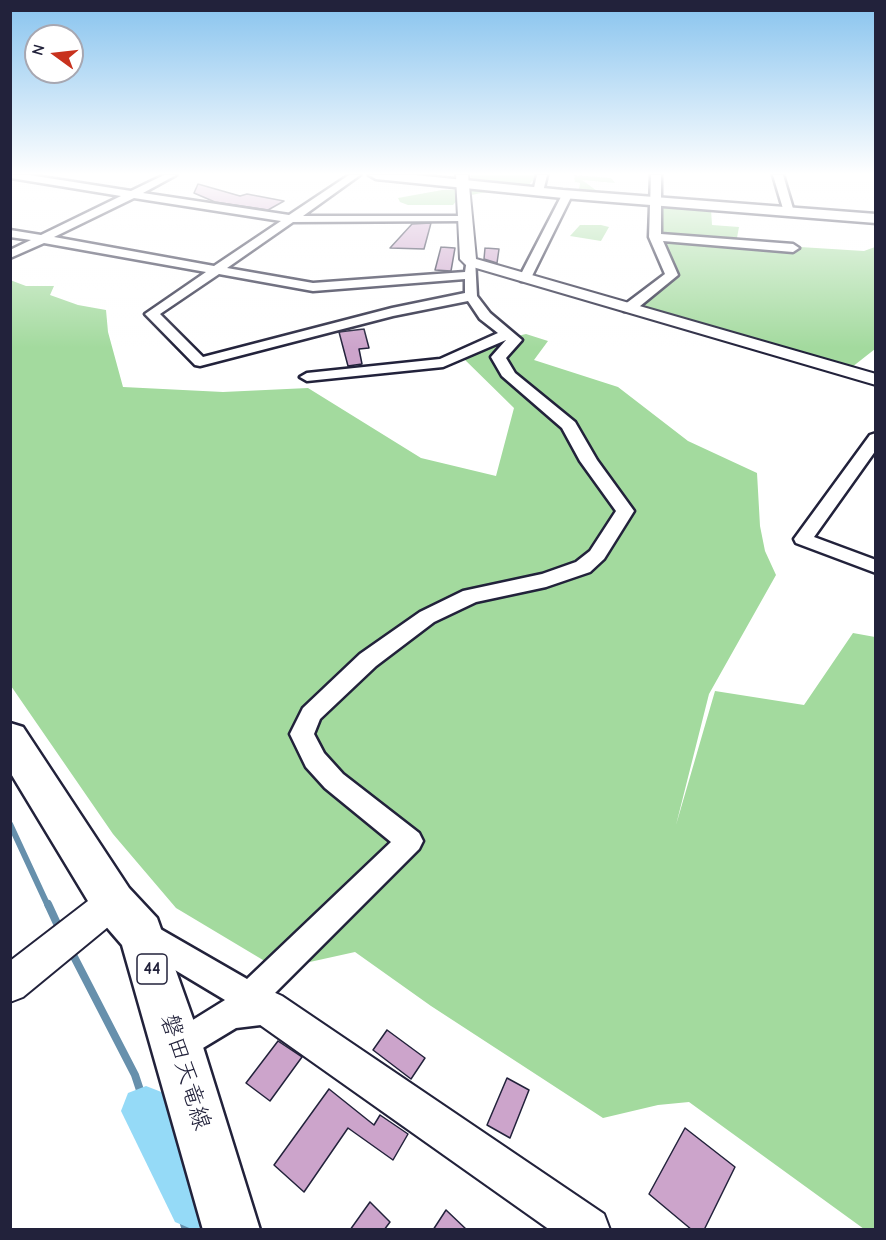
<!DOCTYPE html>
<meta charset="utf-8">
<style>
body{margin:0}
#map{position:relative;width:886px;height:1240px;overflow:hidden;background:#fff;font-family:"Comic Neue",sans-serif}
canvas{display:block}
.frame{position:absolute;inset:0;border:12px solid #22223b;pointer-events:none}
.north{position:absolute;left:24px;top:24px;width:60px;height:60px;box-sizing:border-box;background:#fff;border:2px solid #a7a7b1;border-radius:50%;rotate:285deg;font-size:16px;font-weight:700;line-height:24px;text-align:center;color:#22223b}
.north::after{content:'';display:block;margin:auto;width:21px;height:27px;background:#c8321e;clip-path:polygon(50% 0,100% 100%,50% 72%,0 100%)}
</style>
<div id="map">
<canvas width="886" height="1240"></canvas>
<div class="frame"></div>
<div class="north">N</div>
</div>
<script>
const context = document.querySelector('canvas').getContext('2d');
context.lineJoin = 'round';
function fill(path, color) { context.fillStyle = color; context.fill(path, 'evenodd'); }
const shape = rows => new Path2D(rows.map(r => 'M' + r).join(''));
function strokePath(path, color, width, dash) { context.strokeStyle = color; context.lineWidth = width; context.lineCap = dash ? 'butt' : 'round'; context.setLineDash(dash || []); context.stroke(path); }
function label(font, color, halo, rows, align = 'center') {
  context.font = font + ' "Comic Neue","Klee One",sans-serif'; context.lineWidth = 6; context.setLineDash([]); context.textBaseline = 'middle'; context.strokeStyle = halo; context.fillStyle = color; for (const [text, x, y, turn = 0] of rows) {
    context.save(); context.translate(x, y); context.rotate((+turn || 0) * Math.PI / 180); context.textAlign = isNaN(turn) ? turn : align; if (halo) context.strokeText(text, 0, 0); context.fillText(text, 0, 0); context.restore();
  }
}
const green = shape([
 [471,175,539,175,530,183,530,189,497,190,471,195,458,199,453,205,408,205,400,202,398,198,442,190,472,189],
 [574,175,611,178,615,183,582,180,597,191,595,194,585,194,579,189,580,183,575,182],
 [659,205,711,209,712,225,739,227,736,243,864,251,875,247,875,349,847,371,632,306,669,282,660,236],
 [580,225,601,225,609,227,601,241,570,236],
 [10,280,26,286,54,286,50,295,78,305,106,310,108,332,123,387,223,392,308,388,421,458,496,476,514,408,460,355,495,341,526,334,548,341,534,360,618,387,688,441,757,473,760,526,765,551,776,575,709,694,676,825,715,691,804,705,853,633,875,637,875,1229,864,1229,689,1102,658,1105,603,1118,431,1006,355,952,278,969,176,908,113,834,11,686]
]);
const streamFar1 = shape([
 [10,824,48,906]
]);
const stream = shape([
 [48,904,60,930],
 [70,949,135,1075,186,1230]
]);
const river = shape([
 [146,1086,164,1093,221,1203,213,1222,194,1230,175,1222,121,1111,128,1093,146,1086]
]);
const building = shape([
 [198,184,240,196,247,194,284,201,268,210,215,202,194,193,198,184],
 [431,223,424,249,390,248,412,224,431,223],
 [441,247,455,248,451,271,435,270,441,247],
 [485,248,499,249,497,263,484,259,485,248],
 [364,329,369,348,359,349,362,364,348,366,339,332,364,329],
 [387,1030,425,1058,411,1079,373,1050,387,1030],
 [278,1041,302,1057,270,1101,246,1083,278,1041],
 [507,1078,529,1090,510,1138,487,1125,507,1078],
 [329,1089,374,1125,380,1115,408,1134,393,1160,348,1128,304,1192,274,1165,329,1089],
 [685,1128,735,1167,704,1230,692,1230,649,1194,685,1128],
 [370,1202,390,1222,384,1230,350,1230,370,1202],
 [446,1210,467,1230,433,1230,446,1210]
]);
const minor = shape([
 [10,175,29,175,131,191,164,175,176,175,143,193,289,215,349,175,360,175,303,216,468,216,468,220,464,221,293,222,227,268,313,283,465,272,467,259,475,259,477,296,490,313,522,340,506,358,515,373,575,422,597,460,634,511,604,559,590,572,546,587,476,602,434,622,376,666,320,719,314,734,324,753,343,774,419,833,423,841,419,849,273,995,280,998,284,1009,280,1020,269,1024,236,1028,178,1063,167,1058,162,1047,167,1036,225,1000,135,946,131,936,135,926,145,922,155,926,247,979,391,842,325,788,306,767,290,734,303,708,360,654,420,612,463,591,542,574,576,562,590,551,616,511,580,461,562,428,502,376,491,357,506,340,443,367,307,381,300,377,307,373,440,359,498,333,480,319,468,301,393,316,200,366,195,365,145,314,206,272,44,243,10,258,10,250,31,240,10,237,10,230,41,235,121,196,11,178,10,175],
 [134,198,281,221,214,266,54,237,134,198],
 [219,274,313,291,465,279,465,293,392,308,203,357,160,314,219,274],
 [537,175,547,175,543,192,538,195,533,192,537,175],
 [651,175,661,175,661,234,793,244,799,248,793,252,663,241,678,275,634,311,624,311,624,305,665,274,649,237,651,175],
 [773,175,783,175,794,212,793,214,784,212,773,175],
 [567,192,572,195,531,278,529,281,521,281,519,278,562,195,567,192],
 [876,433,876,450,814,537,876,560,876,573,796,543,794,539,870,435,876,433]
]);
const tertiary = shape([
 [456,175,468,175,476,259,876,374,876,385,466,265,460,259,456,175],
 [113,886,125,891,130,902,125,913,23,997,10,1002,10,961,101,891,113,886],
 [269,990,282,996,604,1214,610,1230,550,1230,256,1022,250,1009,256,996,269,990]
]);
const secondary = shape([
 [369,175,415,175,563,190,876,214,876,223,563,198,376,179,369,175]
]);
const primary = shape([
 [10,723,23,727,129,888,157,918,203,1047,260,1230,203,1230,122,945,97,916,10,772,10,723]
]);
const shields = [
 [152,969,30]
];
const shieldNames = [
 ["44",152,969]
];
const nearStreetnames = [
 ["磐田天竜線",185,1072,73]
];
fill(green, '#a3da9e');
strokePath(streamFar1, '#6790ac', 6);
strokePath(stream, '#6790ac', 8);
fill(river, '#95daf7');
fill(building, '#cca4cb');
strokePath(building, '#22223b', 1.5);
strokePath(minor, '#22223b', 5);
strokePath(tertiary, '#22223b', 4);
strokePath(secondary, '#22223b', 5);
strokePath(primary, '#22223b', 5);
fill(minor, '#fff');
fill(tertiary, '#fff');
fill(secondary, '#fff');
fill(primary, '#fff');
const sky = context.createLinearGradient(0, 0, 0, 348);
sky.addColorStop(0, '#87c3ee');
sky.addColorStop(0.5, '#fff');
sky.addColorStop(1, '#ffffff00');
context.fillStyle = sky;
context.fillRect(0, 0, 886, 348);
for (const [x, y, w] of shields) { const box = new Path2D(); box.roundRect(x - w / 2, y - 15, w, 30, 4.5); context.fillStyle = '#fff'; context.fill(box); strokePath(box, '#22223b', 1.5); }
label('bold 18px', '#22223b', null, shieldNames);
label('24px', '#22223b', '#fff', nearStreetnames);
</script>
